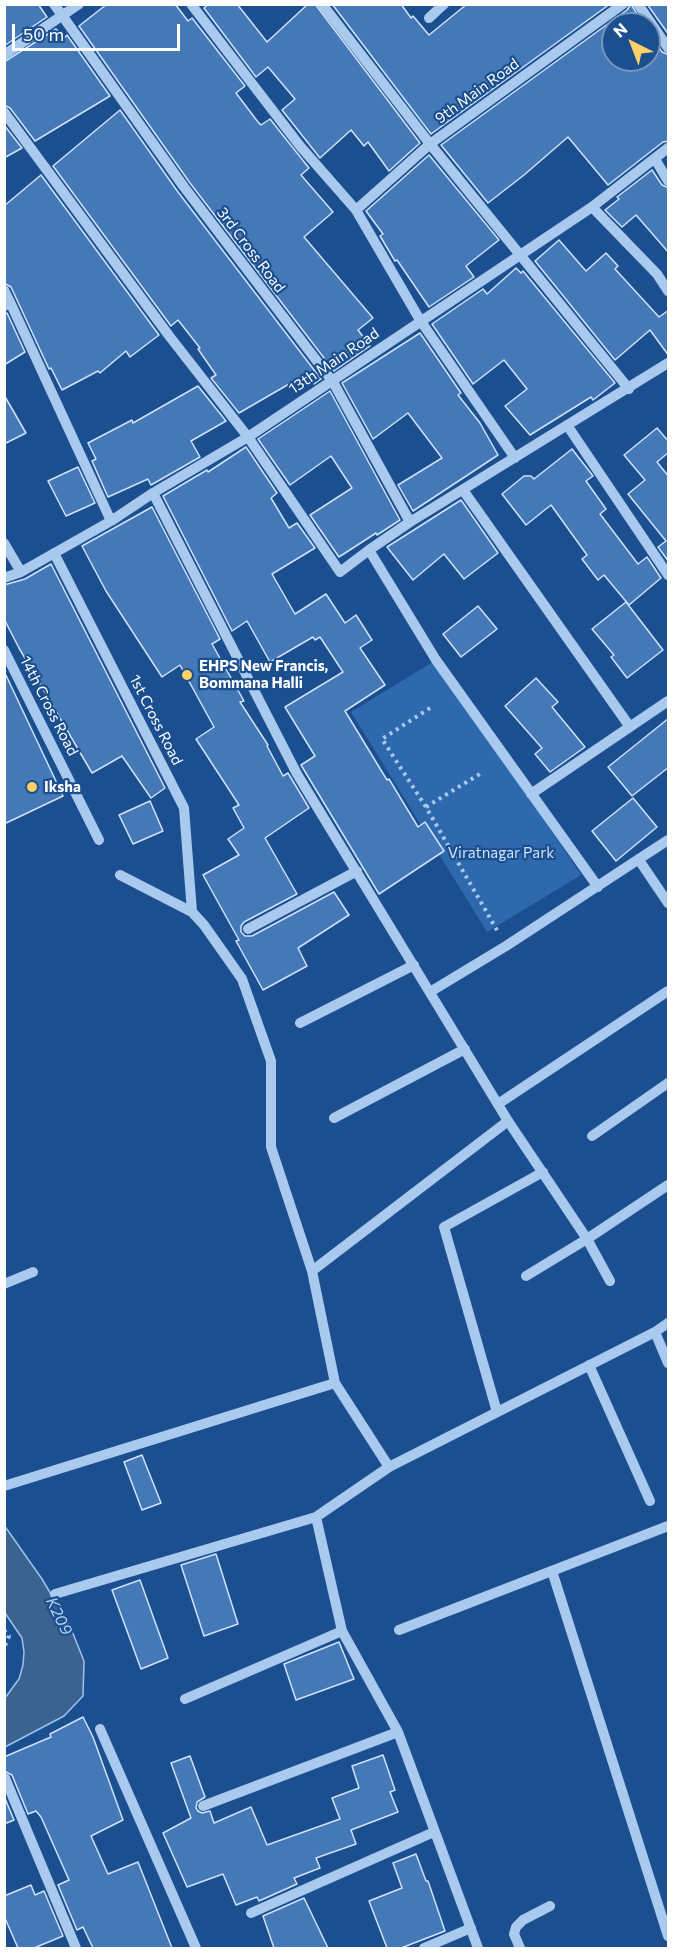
<!DOCTYPE html>
<style>
body{margin:0}
#map{position:relative;width:673px;height:1953px;overflow:hidden;background:#1b4f8f;font-family:Commissioner,sans-serif}
canvas{display:block}
.frame{position:absolute;inset:0;border:6px solid #fff;pointer-events:none}
.north{position:absolute;left:601px;top:12px;width:60px;height:60px;box-sizing:border-box;background:#1b4f8f;border:2px solid #7695bc;border-radius:50%;rotate:318deg;font-size:16px;font-weight:700;line-height:24px;text-align:center;color:#fff}
.north::after{content:'';display:block;margin:auto;width:21px;height:27px;background:#ffd166;clip-path:polygon(50% 0,100% 100%,50% 72%,0 100%)}
.scale{position:absolute;left:12px;top:24px;width:168px;height:27px;box-sizing:border-box;border:3px solid #fff;border-top:0;padding-left:8px;font-size:18px;line-height:21px;white-space:nowrap;color:#fff;-webkit-text-stroke:4px #1b4f8f;paint-order:stroke}
</style>
<div id="map">
<canvas width="673" height="1953"></canvas>
<div class="frame"></div>
<div class="north">N</div>
<div class="scale">50 m</div>
</div>
<script>
const context = document.querySelector('canvas').getContext('2d');
context.lineJoin = 'round';
function fill(path, color) { context.fillStyle = color; context.fill(path, 'evenodd'); }
const shape = rows => new Path2D(rows.map(r => 'M' + r).join(''));
function strokePath(path, color, width, dash) { context.strokeStyle = color; context.lineWidth = width; context.lineCap = dash ? 'butt' : 'round'; context.setLineDash(dash || []); context.stroke(path); }
function label(font, color, halo, rows, align = 'center') {
  context.font = font + ' Commissioner,sans-serif'; context.lineWidth = 4.5; context.setLineDash([]); context.textBaseline = 'middle'; context.strokeStyle = halo; context.fillStyle = color; for (const [text, x, y, turn = 0] of rows) {
    context.save(); context.translate(x, y); context.rotate((+turn || 0) * Math.PI / 180); context.textAlign = isNaN(turn) ? turn : align; if (halo) context.strokeText(text, 0, 0); context.fillText(text, 0, 0); context.restore();
  }
}
const green = shape([
 [436,660,581,875,487,932,351,712]
]);
const water = shape([
 [4,1525,42,1579,70,1626,84,1661,83,1696,64,1716,5,1747,5,1698,19,1679,23,1665,24,1652,22,1638,5,1613,4,1525]
]);
const building = shape([
 [4,4,38,4,47,17,4,46,4,4],
 [107,4,175,4,188,21,192,18,245,86,236,93,258,122,261,125,270,119,309,168,301,175,333,212,304,237,373,318,358,330,370,346,334,371,190,183,79,26,107,4],
 [209,4,237,4,267,42,308,4,315,4,420,143,389,171,368,142,364,146,351,130,320,158,282,110,295,99,268,67,256,77,204,8,209,4],
 [332,4,401,4,411,18,413,16,429,35,467,4,610,4,431,134,332,4],
 [631,4,643,24,613,24,613,60,649,60,649,33,662,52,669,55,669,141,663,142,608,185,568,137,524,175,488,203,441,145,627,10,631,4],
 [647,4,669,4,669,35,647,4],
 [56,29,64,38,67,35,110,96,35,141,10,108,4,105,4,62,56,29],
 [120,110,178,192,321,379,314,384,308,373,239,413,211,378,216,375,198,349,200,348,178,320,171,326,53,166,120,110],
 [4,125,22,148,4,158,4,125],
 [429,155,499,240,466,266,474,277,429,307,397,260,395,261,380,236,383,234,366,211,429,155],
 [652,170,662,185,669,188,669,253,636,215,622,227,605,210,619,199,617,197,652,170],
 [41,175,159,335,130,357,126,351,100,373,98,371,62,390,51,368,49,369,11,287,4,283,4,206,41,175],
 [559,240,586,271,606,253,618,266,615,269,659,317,669,310,669,356,650,330,615,360,535,261,559,240],
 [516,268,521,273,523,271,615,383,593,400,591,397,530,435,505,406,527,389,504,360,473,384,432,324,483,289,487,294,516,268],
 [4,313,7,313,25,352,4,365,4,313],
 [420,333,461,393,458,395,480,423,498,455,413,511,398,485,442,458,408,413,373,439,342,383,420,333],
 [198,386,226,421,191,441,200,457,151,485,148,479,108,497,92,461,96,459,88,443,132,420,133,423,198,386],
 [330,391,400,520,377,535,376,533,339,557,310,515,352,488,331,456,290,485,258,439,330,391],
 [4,395,26,433,4,444,4,395],
 [657,428,669,442,669,452,657,462,669,477,669,562,658,547,666,541,628,494,645,480,624,455,657,428],
 [246,447,277,493,271,498,289,528,297,523,315,548,272,574,295,614,326,594,345,623,356,615,372,640,360,648,385,685,345,711,387,780,389,779,418,827,425,822,444,851,379,894,301,765,315,756,285,707,343,672,320,637,315,640,313,637,270,662,247,621,232,631,163,496,207,470,208,472,246,447],
 [572,449,593,476,586,481,606,509,600,514,638,564,647,557,661,578,629,605,604,575,598,580,582,559,587,555,551,505,526,525,502,494,524,476,531,476,534,479,572,449],
 [78,467,95,503,66,516,48,481,78,467],
 [461,500,498,553,464,579,444,554,413,580,387,547,461,500],
 [152,507,220,639,212,644,244,701,240,702,268,745,267,746,283,776,288,773,309,808,265,838,297,894,244,922,241,926,241,932,245,936,252,936,334,892,349,915,298,948,307,966,263,990,236,941,239,940,203,875,239,855,228,839,244,828,233,808,239,805,196,739,214,727,180,665,162,677,106,591,82,546,152,507],
 [51,564,165,788,151,798,122,756,92,773,19,648,4,619,4,585,25,579,51,564],
 [626,602,663,650,627,678,611,657,614,655,592,629,626,602],
 [478,606,497,629,461,657,443,634,478,606],
 [4,671,63,796,4,824,4,671],
 [536,678,558,702,552,707,585,747,550,772,535,754,542,748,505,706,536,678],
 [669,718,669,767,632,796,608,767,669,718],
 [633,798,657,827,616,861,592,831,633,798],
 [150,801,163,831,133,844,119,815,150,801],
 [142,1455,161,1503,142,1510,124,1462,142,1455],
 [216,1554,238,1624,204,1636,181,1565,216,1554],
 [140,1580,168,1658,141,1669,112,1590,140,1580],
 [339,1642,354,1679,296,1700,284,1664,339,1642],
 [83,1717,93,1737,123,1820,91,1836,108,1874,138,1862,172,1948,93,1948,83,1927,77,1930,58,1885,69,1880,41,1817,36,1811,28,1814,12,1775,4,1771,4,1757,51,1737,50,1734,83,1717],
 [383,1755,395,1790,390,1792,398,1812,351,1830,356,1844,316,1858,320,1868,294,1878,297,1884,259,1901,257,1897,236,1905,223,1874,187,1887,163,1833,191,1818,171,1763,190,1756,205,1797,197,1802,196,1808,198,1811,202,1813,210,1811,214,1823,251,1807,267,1845,340,1819,332,1798,359,1788,352,1766,383,1755],
 [4,1796,14,1820,4,1824,4,1796],
 [416,1854,426,1881,428,1881,445,1931,401,1948,387,1948,369,1901,402,1888,393,1863,416,1854],
 [31,1885,35,1895,44,1891,63,1936,34,1948,18,1948,4,1916,4,1896,31,1885],
 [304,1898,328,1948,274,1948,263,1916,304,1898]
]);
const path = shape([
 [430,708,382,739,426,807,498,932],
 [426,807,483,772],
 [4,1630,9,1636,4,1648]
]);
const minor = shape([
 [54,4,184,187,333,382,410,522],
 [191,4,300,146,356,210,420,320,515,458],
 [322,4,430,144,629,389],
 [638,4,668,48],
 [429,18,444,4],
 [4,55,79,4],
 [4,112,170,337,248,437,340,572,369,550,436,660,598,887],
 [655,159,668,181],
 [592,207,657,274,668,291],
 [356,210,430,144,623,4],
 [4,290,10,302],
 [4,306,10,302,111,521],
 [567,425,668,575],
 [463,490,630,727],
 [153,493,297,774,508,1121,587,1239,668,1185],
 [4,543,21,572],
 [369,550,410,522,668,363],
 [54,553,184,808,192,912],
 [4,578,21,572,111,521,153,493,248,437,592,207,668,148],
 [4,650,99,840],
 [531,794,668,701],
 [639,860,668,903],
 [120,875,192,912,204,925,242,979,271,1061,271,1147,312,1271,335,1383,389,1467],
 [248,929,357,871],
 [430,992,506,946,668,840],
 [300,1023,414,965],
 [498,1104,668,991],
 [334,1118,465,1049],
 [592,1136,668,1083],
 [312,1271,508,1121],
 [526,1276,587,1239,610,1281],
 [4,1284,33,1272],
 [655,1332,668,1363],
 [589,1365,650,1501],
 [497,1412,444,1227,543,1172],
 [4,1486,335,1383],
 [552,1571,668,1936],
 [55,1594,316,1517],
 [399,1630,668,1526],
 [185,1699,342,1631],
 [100,1729,196,1948],
 [5,1778,76,1948],
 [203,1806,398,1732],
 [251,1913,434,1832],
 [424,1948,471,1928],
 [478,1948,398,1732,342,1631,316,1517,389,1467,655,1332,668,1323],
 [520,1948,514,1934,516,1927,523,1920,550,1906]
]);
const markers = [
 [187,675,6,"#ffd166"],
 [32,787,6,"#ffd166"]
];
const streetNames = [
 ["9th Main Road",477,91,-36],
 ["3rd Cross Road",251,250,53],
 ["13th Main Road",334,361,-34],
 ["14th Cross Road",49,706,63],
 ["1st Cross Road",156,720,63]
];
const poiNames = [
 ["EHPS New Francis,",199,666],
 ["Bommana Halli",199,683],
 ["Iksha",44,787]
];
const parkNames = [
 ["Viratnagar Park",501,853]
];
const waterNames = [
 ["K209",59,1616,64]
];
fill(green, '#2e69ad');
fill(water, '#3c6290');
strokePath(water, '#9cc4f0', 1.5);
fill(building, '#4478b7');
strokePath(building, '#cfe3fa', 1.5);
strokePath(path, '#a9c9ee', 4, [3, 4.5]);
strokePath(minor, '#a9c9ee', 10);
for (const [x, y, r, color] of markers) { const dot = new Path2D(); dot.arc(x, y, r, 0, 2 * Math.PI); context.fillStyle = color; context.fill(dot); strokePath(dot, '#1b4f8f', 2); }
label('15px', '#fff', '#1b4f8f', streetNames);
label('bold 15px', '#fff', '#1b4f8f', poiNames, 'left');
label('15px', '#cfe3fa', '#1b4f8f', parkNames);
label('italic 16px', '#b5d3f5', '#1b4f8f', waterNames);
</script>
